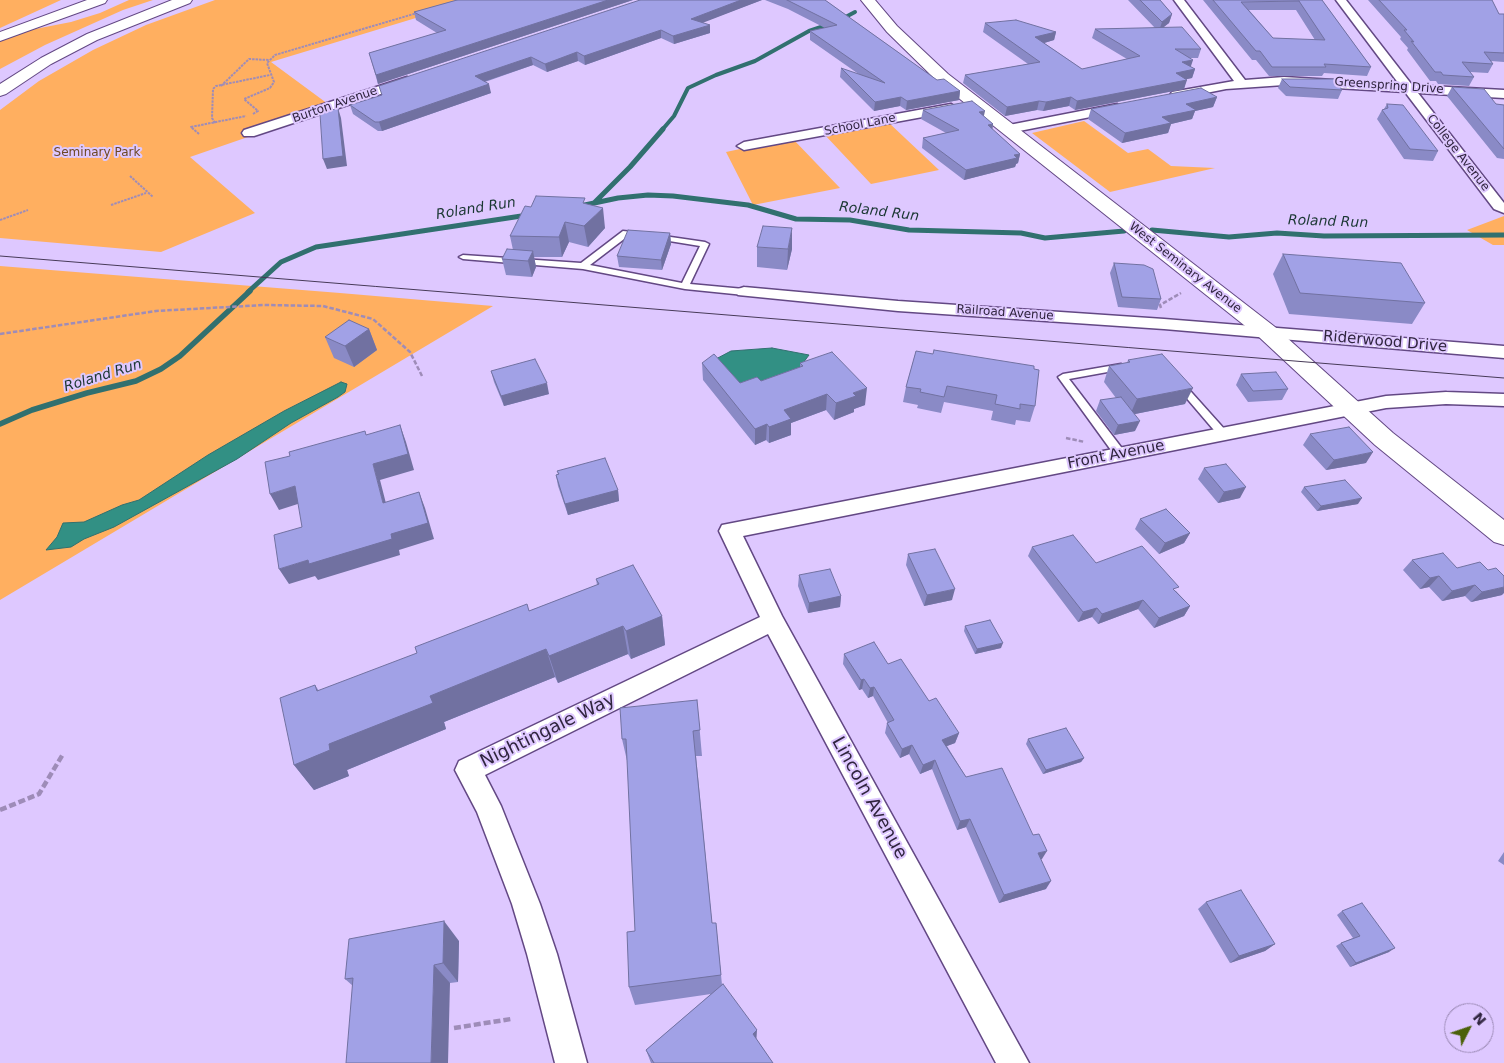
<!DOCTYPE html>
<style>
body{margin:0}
#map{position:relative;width:1504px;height:1063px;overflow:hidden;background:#dec8ff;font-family:"DejaVu Sans",sans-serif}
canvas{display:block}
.north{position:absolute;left:1444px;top:1003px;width:50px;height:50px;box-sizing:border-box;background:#dec8ff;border:1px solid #9887b2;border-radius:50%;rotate:49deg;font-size:14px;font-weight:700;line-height:20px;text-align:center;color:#30253f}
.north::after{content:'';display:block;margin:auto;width:18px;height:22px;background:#4b6009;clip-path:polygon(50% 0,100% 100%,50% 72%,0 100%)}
</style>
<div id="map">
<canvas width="1504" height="1063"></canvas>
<div class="north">N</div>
</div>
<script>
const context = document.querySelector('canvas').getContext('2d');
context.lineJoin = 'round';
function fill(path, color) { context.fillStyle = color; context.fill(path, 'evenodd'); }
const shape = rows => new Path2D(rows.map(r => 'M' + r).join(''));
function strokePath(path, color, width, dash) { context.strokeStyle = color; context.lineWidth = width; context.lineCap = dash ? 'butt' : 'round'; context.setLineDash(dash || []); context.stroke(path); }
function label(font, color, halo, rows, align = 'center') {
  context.font = font + ' "DejaVu Sans",sans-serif'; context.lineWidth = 4; context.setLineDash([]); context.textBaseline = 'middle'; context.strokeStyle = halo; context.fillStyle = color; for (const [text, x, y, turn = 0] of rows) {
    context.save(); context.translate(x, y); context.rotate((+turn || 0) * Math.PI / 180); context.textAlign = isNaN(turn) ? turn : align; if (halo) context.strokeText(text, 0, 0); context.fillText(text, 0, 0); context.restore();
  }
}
const green = shape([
 [0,0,61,0,0,28],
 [129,0,153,0,123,10,45,45,0,69,0,41,30,30,71,22,100,13],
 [215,0,475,0,271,62,328,104,274,128,190,157,255,213,161,252,0,238,0,110,39,81,93,50,146,25],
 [1084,121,1128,153,1148,149,1171,166,1215,168,1110,192,1032,133],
 [888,122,939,170,871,184,824,134],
 [792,138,840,188,753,205,726,152],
 [1504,216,1504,245,1493,245,1467,230],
 [0,266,340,293,493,306,0,600]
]);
const water = shape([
 [772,348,809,355,797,371,749,386,728,386,714,360,731,351,772,348],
 [341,382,347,384,345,392,338,397,291,423,237,459,114,527,84,539,71,547,46,550,57,537,63,523,84,522,122,505,139,500,208,455,284,411,341,382]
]);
const streamFar2 = shape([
 [840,20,855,12],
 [662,130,674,116,688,88,716,75,755,61,809,31,830,24]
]);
const streamFar1 = shape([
 [594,203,630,167,663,129],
 [580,206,618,198,648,195,673,196,748,205,796,219,850,220,909,230,1021,233,1045,238,1124,231],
 [1152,230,1229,237,1277,233,1324,236,1504,235],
 [248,292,281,262,316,247,528,215]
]);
const stream = shape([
 [0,424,32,410,87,393,136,381,161,369,180,356,250,291]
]);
const pathFar2 = shape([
 [221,86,249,59,269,60],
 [253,114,258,111,244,99,270,88,274,82,267,63,275,55,417,13],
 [215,123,212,118,213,89,216,86,270,75],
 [199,134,191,127,246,116],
 [130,176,153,197],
 [111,205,146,193],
 [0,220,28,210]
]);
const pathFar1 = shape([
 [1161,308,1160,305,1181,293],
 [0,334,156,311,264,305,323,306,373,319,410,352,422,376],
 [1066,438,1085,442]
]);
const path = shape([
 [0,810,39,794,63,754],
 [454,1028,511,1019]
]);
const service = shape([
 [623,231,641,233,645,235,641,237,628,236,590,265,682,283,700,246,657,239,653,237,657,235,705,242,709,244,690,284,744,289,748,292,744,295,685,289,583,269,463,259,459,257,463,255,581,263,623,231],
 [1121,364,1126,367,1124,369,1069,379,1124,451,1125,454,1120,458,1116,457,1058,377,1063,374,1121,364],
 [1181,383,1184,384,1227,432,1228,434,1227,436,1219,436,1178,388,1176,386,1178,384,1181,383]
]);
const minor = shape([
 [1174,0,1184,0,1245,80,1284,77,1399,84,1336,0,1346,0,1412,85,1504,90,1504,98,1418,93,1504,203,1504,213,1494,209,1405,92,1284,85,1226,89,1176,99,1172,98,1170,95,1172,92,1234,81,1174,0],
 [407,77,413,81,411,84,254,136,244,136,242,133,244,130,407,77],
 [951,104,957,108,955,111,744,150,737,146,744,142,951,104],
 [1117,104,1123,108,1121,111,1009,133,1002,129,1009,125,1117,104],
 [744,287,898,301,1164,319,1504,346,1504,358,1164,329,898,311,738,295,736,292,738,289,744,287],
 [1446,392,1504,394,1504,406,1446,404,1386,408,743,536,782,616,1029,1063,996,1063,768,634,485,775,501,806,540,904,557,954,587,1063,555,1063,527,954,512,904,477,812,455,770,459,761,760,617,719,531,722,525,1386,396,1446,392]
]);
const secondary = shape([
 [861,0,875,0,897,26,948,74,1275,327,1393,433,1504,520,1504,545,1494,542,1375,445,1259,337,936,80,887,32,861,0]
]);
const motorway = shape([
 [87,0,107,0,105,3,0,41,0,32,87,0],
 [172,0,192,0,190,3,97,40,51,64,6,94,0,96,0,84,41,58,87,34,172,0]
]);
const tram = shape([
 [0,256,1504,378]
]);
const wall = shape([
 [457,0,633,0,378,84,369,53,437,33,416,20,414,12],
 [640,0,762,0,703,22,710,33,674,44,661,38,585,65,578,61,547,72,533,65,485,82,491,93,382,131,378,131,353,114,350,105,382,95],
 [765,0,825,0,937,80,960,91,959,100,906,110,900,106,874,111,840,77,841,68,860,75,810,40,810,31,825,28,788,9],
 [1128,0,1160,0,1172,14,1169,23,1163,27,1201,49,1198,58,1189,58,1191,67,1195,69,1192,78,1186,79,1184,89,1075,110,1069,106,1043,111,1037,110,1005,116,963,83,965,75,1028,64,983,32,985,23,1056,32,1054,40,1044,43,1082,69,1127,59,1092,38,1095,29,1155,28],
 [1203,0,1322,0,1371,67,1367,76,1324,73,1322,76,1269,76,1256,60,1252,60],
 [1249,10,1296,10,1315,40,1273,38],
 [1368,0,1492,0,1499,14,1504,14,1504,62,1491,61,1493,64,1488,73,1470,72,1474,77,1469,86,1438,84,1436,81,1430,81,1407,50,1408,48,1400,39,1401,37],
 [1282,79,1342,90,1338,99,1286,96,1278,88],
 [1452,87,1496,104,1504,105,1504,159,1497,158,1447,96],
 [1217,97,1213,107,1195,111,1192,119,1171,124,1168,133,1122,143,1088,119,1091,109],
 [1387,104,1438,151,1433,161,1404,159,1377,119,1382,110,1384,109],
 [923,110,984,117,993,124,992,129,1020,154,1018,163,1016,164,1015,167,964,180,922,148,923,138,946,133,921,119],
 [585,204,605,228,588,247,569,242,562,257,534,257,536,267,532,277,506,275,502,259,513,250,510,236,531,207],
 [670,233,671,244,662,270,619,267,617,256],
 [757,247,792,249,787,270,757,267],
 [1283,254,1425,303,1412,324,1289,314,1273,274],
 [1114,263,1161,299,1157,310,1118,307,1110,273],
 [369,329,377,350,354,367,334,358,325,337],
 [916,351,1035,406,1030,422,1016,420,1015,425,991,420,993,411,944,402,941,413,917,408,918,405,903,402,906,387],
 [1128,360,1185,404,1135,414,1135,431,1114,435,1096,411,1100,400,1116,398,1104,382,1109,366,1127,363],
 [702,363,740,383,761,381,800,367,800,363,865,405,854,409,854,412,834,420,826,410,791,423,791,435,769,443,766,440,755,445,703,380],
 [491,371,549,394,504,406,494,382],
 [1241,374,1288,389,1282,400,1248,402,1236,385],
 [1310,434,1366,463,1326,470,1303,445],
 [1204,468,1240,498,1218,503,1198,479],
 [557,471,618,490,619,501,568,515,558,486,556,475,558,474],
 [1304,487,1358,504,1317,511,1301,492],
 [1140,519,1190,533,1184,543,1159,554,1135,529],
 [1032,547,1096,563,1176,591,1190,606,1184,616,1154,628,1138,609,1098,624,1092,617,1078,622,1028,556],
 [908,554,952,600,924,606,906,565],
 [1412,560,1457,568,1502,595,1471,602,1465,596,1442,601,1429,587,1420,589,1403,570],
 [799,575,841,596,840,607,808,613,798,586],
 [596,579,662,616,665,645,631,659,628,654,558,683,555,677,444,722,446,729,347,770,349,776,314,790,294,765,315,685,319,691,597,585],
 [965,626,1001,648,975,654,964,631],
 [844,654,888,664,929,701,959,733,955,743,947,746,966,777,1042,859,1041,859,1046,889,999,903,966,827,957,830,932,769,920,774,909,754,900,758,885,733,887,723,888,723,873,696,868,698,862,689,859,690,843,664],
 [697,700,702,756,696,756,712,923,716,923,722,985,757,1040,773,1063,651,1063,646,1050,711,994,635,1005,629,987,635,931,628,765,622,739],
 [1028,739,1084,758,1081,762,1043,774,1026,744],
 [1504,852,1504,865,1498,861],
 [1206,902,1275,944,1265,951,1230,963,1198,909],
 [1342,911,1389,952,1350,967,1336,946,1341,943,1353,938,1337,915],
 [459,941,458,982,450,983,353,986,345,979]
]);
const shadedWall = shape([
 [608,0,633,0,378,84,376,75],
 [741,0,762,0,692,27,691,19],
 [1172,14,1169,23,1159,31,1162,22],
 [710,25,710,33,674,44,673,36],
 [661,30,661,38,585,65,584,56],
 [1056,32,1054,40,1034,46,1035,37],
 [577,52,578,61,547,72,545,64],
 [531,57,533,65,477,84,475,76],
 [1193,60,1190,69,1182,62],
 [1195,69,1192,78,1173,82,1176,73],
 [1187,80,1184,89,1075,110,1077,101],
 [489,84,491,93,382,131,379,122],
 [960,91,959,100,906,110,907,101],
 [901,97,900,106,874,111,875,102],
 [1071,97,1069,106,1043,111,1046,102],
 [1217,97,1213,107,1195,111,1192,119,1171,124,1168,133,1122,143,1125,133,1162,117,1186,104],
 [1039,101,1037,110,1005,116,1007,107],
 [338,108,341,118,347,166,327,169,323,159],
 [985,111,983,120,979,112],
 [993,124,992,133,988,125],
 [1020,154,1018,163,1016,164,1015,167,964,180,966,170,1014,155],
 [603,208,605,228,588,247,584,226],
 [565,222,569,242,562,257,559,237],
 [792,228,792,249,787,270,788,249],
 [670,233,671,244,662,270,661,260],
 [533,251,536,267,532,277,528,261],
 [369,329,377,350,354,367,345,346],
 [547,383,549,394,504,406,501,396],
 [867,388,865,405,854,409,854,412,834,420,836,403,853,393],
 [1193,388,1185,404,1130,415,1137,399],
 [827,394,826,410,791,423,791,435,769,443,769,427,784,410],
 [1140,421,1135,431,1114,435,1118,425],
 [767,424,766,440,755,445,755,429],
 [400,425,406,442,414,470,380,480,390,519,383,503,373,464],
 [1373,452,1366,463,1326,470,1334,460],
 [295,486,304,502,279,510,270,494],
 [1246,487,1240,498,1218,503,1224,492],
 [618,490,619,501,568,515,565,504],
 [419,492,425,508,434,539,399,550,400,555,318,580,315,576,289,584,279,569,391,534],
 [1362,498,1358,504,1317,511,1321,506],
 [1190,533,1184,543,1159,554,1165,543],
 [1439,576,1429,587,1420,589,1430,578],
 [1475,585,1465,596,1442,601,1452,591],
 [1504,587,1504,593,1502,595,1471,602,1482,592],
 [955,589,952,600,924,606,927,595],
 [841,596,840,607,808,613,809,603],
 [1143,600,1138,609,1098,624,1102,614],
 [1190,606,1184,616,1154,628,1159,618],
 [1097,608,1092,617,1078,622,1083,612],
 [662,616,665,645,631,659,626,631],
 [623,626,628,654,558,683,549,656],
 [1003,643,1001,648,975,654,977,649],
 [546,649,555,677,444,722,446,729,347,770,349,776,314,790,294,765,329,744,430,696],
 [864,679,862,689,859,690,861,680],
 [874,687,873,696,868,698,870,688],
 [959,733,955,743,939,749,942,740],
 [912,745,909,754,900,758,902,749],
 [1084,758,1081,762,1043,774,1046,770],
 [935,760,932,769,920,774,923,765],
 [970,819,966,827,957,830,960,821],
 [1047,851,1042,859,1033,862,1038,853],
 [1051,881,1046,889,999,903,1004,895],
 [444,921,459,941,458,982,443,963],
 [1275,944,1265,951,1230,963,1239,956],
 [1395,948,1389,952,1350,967,1356,963],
 [434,965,450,983,448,1063,431,1063],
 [757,1030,756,1046,753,1034]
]);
const building = shape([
 [457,0,608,0,376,75,369,53,446,30,414,12,457,0],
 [640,0,741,0,691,19,710,25,673,36,661,30,584,56,577,52,545,64,531,57,475,76,489,84,379,122,375,122,350,105,382,95,379,86,640,0],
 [787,0,825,0,937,80,944,79,960,91,907,101,901,97,875,102,841,68,885,83,810,31,837,25,787,0],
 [1140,0,1160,0,1172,14,1162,22,1140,0],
 [1213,0,1322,0,1371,67,1324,64,1326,67,1272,67,1260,51,1256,51,1213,0],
 [1299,1,1325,40,1273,38,1241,2,1299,1],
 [1379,0,1492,0,1499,14,1504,14,1504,53,1484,52,1493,64,1462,62,1474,77,1443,75,1441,72,1435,72,1411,41,1414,42,1404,30,1407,30,1379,0],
 [1016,20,1056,32,1035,37,1082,69,1140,56,1095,29,1182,27,1201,49,1175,49,1193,60,1182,62,1195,69,1176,73,1187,80,1077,101,1071,97,1046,102,1039,101,1007,107,965,75,1040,62,985,23,1016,20],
 [1282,79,1335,79,1342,90,1290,87,1282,79],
 [1452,87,1484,89,1496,104,1504,105,1504,149,1452,87],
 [1201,88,1217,97,1186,104,1196,110,1162,117,1171,123,1125,133,1091,109,1201,88],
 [972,101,985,111,979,112,993,124,988,125,1020,154,1014,155,1017,158,966,170,923,138,959,130,923,110,972,101],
 [1387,104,1403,105,1438,151,1410,149,1382,110,1388,108,1387,104],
 [338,108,343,156,323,159,320,114,338,108],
 [536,196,585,198,583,203,603,208,584,226,565,222,559,237,510,236,525,206,531,207,536,196],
 [763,226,792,228,788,249,757,247,763,226],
 [628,230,670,233,661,260,617,256,628,230],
 [507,249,533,251,528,261,502,259,507,249],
 [1283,254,1401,263,1425,303,1300,293,1283,254],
 [1114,263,1144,265,1153,269,1161,299,1122,297,1114,263],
 [349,320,369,329,345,346,325,337,349,320],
 [934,350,1034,366,1034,369,1039,370,1035,406,1020,404,1020,409,995,404,997,395,947,386,944,397,920,392,921,389,906,387,916,351,933,354,934,350],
 [832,352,867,388,853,393,856,396,836,403,827,394,784,410,791,419,769,427,767,424,755,429,702,363,714,354,740,383,757,377,761,381,803,366,800,363,832,352],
 [1162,354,1193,388,1137,399,1109,366,1130,362,1128,360,1162,354],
 [535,359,547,383,501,396,491,371,535,359],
 [1276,372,1288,389,1253,391,1241,374,1276,372],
 [1121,397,1140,421,1118,425,1100,400,1121,397],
 [400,425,408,454,373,464,383,503,419,492,428,523,391,534,392,539,309,564,308,560,279,569,274,535,302,527,295,486,270,494,265,462,290,456,289,452,365,431,366,435,400,425],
 [1349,427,1373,452,1334,460,1310,434,1349,427],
 [605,458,618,490,565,504,556,475,559,474,557,471,605,458],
 [1226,464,1246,487,1224,492,1204,468,1226,464],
 [1345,480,1362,498,1321,506,1304,487,1345,480],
 [1166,509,1190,533,1165,543,1140,519,1166,509],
 [1073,535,1096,563,1142,546,1179,587,1173,589,1190,606,1159,618,1143,600,1102,614,1097,608,1083,612,1032,547,1073,535],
 [935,549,955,589,927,595,908,554,935,549],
 [1443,553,1457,568,1480,562,1488,570,1496,568,1504,576,1504,587,1482,592,1475,585,1452,591,1439,576,1430,578,1412,560,1443,553],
 [633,565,662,616,626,631,623,626,549,656,546,649,430,696,433,703,329,744,330,750,294,765,280,698,315,685,317,691,417,653,415,647,527,604,529,611,599,584,596,579,633,565],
 [830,569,841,596,809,603,799,575,830,569],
 [990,620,1003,643,977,649,965,626,990,620],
 [874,642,888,664,901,659,929,701,936,698,959,733,942,740,966,777,1002,768,1033,835,1039,834,1047,851,1038,853,1051,881,1004,895,970,819,960,821,935,760,923,765,912,745,902,749,887,723,894,720,874,687,870,688,864,679,861,680,844,654,874,642],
 [697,700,700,730,693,731,712,923,716,923,721,975,629,987,627,932,635,931,626,739,622,739,620,708,697,700],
 [1066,728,1084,758,1046,770,1028,739,1066,728],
 [1241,890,1275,944,1239,956,1206,902,1241,890],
 [1362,903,1395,948,1356,963,1341,943,1360,936,1342,911,1362,903],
 [444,921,443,963,434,965,431,1063,346,1063,353,978,345,979,349,939,444,921],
 [723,984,757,1030,753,1034,773,1063,654,1063,646,1050,723,984]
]);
const farStreetnames = [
 ["Greenspring Drive",1389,86,4],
 ["Burton Avenue",335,105,-19],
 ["School Lane",860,125,-11],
 ["College Avenue",1458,153,52],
 ["West Seminary Avenue",1185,268,38],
 ["Railroad Avenue",1005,313,4]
];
const farParknames = [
 ["Seminary Park",97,153]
];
const farWaternames = [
 ["Roland Run",476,209,-9],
 ["Roland Run",879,212,7],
 ["Roland Run",1328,222,2],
 ["Roland Run",103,376,-17]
];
const streetNames = [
 ["Riderwood Drive",1385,342,5],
 ["Front Avenue",1116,455,-11]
];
const nearStreetnames = [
 ["Nightingale Way",548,731,-26],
 ["Lincoln Avenue",869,798,61]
];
fill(green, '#ffaf60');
fill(water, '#329084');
strokePath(water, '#31706f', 1);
strokePath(streamFar2, '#31706f', 4);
strokePath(streamFar1, '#31706f', 5);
strokePath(stream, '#31706f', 5.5);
strokePath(service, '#634884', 3);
strokePath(minor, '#634884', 3);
strokePath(secondary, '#634884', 2);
strokePath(motorway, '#634884', 2);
strokePath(pathFar2, '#9e8cb8', 2, [2.5, 1]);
strokePath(pathFar1, '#9e8cb8', 2.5, [4.5, 2]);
strokePath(path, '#9e8cb8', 4.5, [7, 3]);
fill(service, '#fff');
fill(minor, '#fff');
fill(secondary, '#fff');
fill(motorway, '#fff');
strokePath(tram, '#473a58', 1);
fill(wall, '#8a8ac6');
fill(shadedWall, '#7171a1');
fill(building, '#a1a1e6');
strokePath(building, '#7171a1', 1);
label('12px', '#30253f', '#dec8ff', farStreetnames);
label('12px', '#6d4824', '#dec8ff', farParknames);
label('italic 14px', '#1b3733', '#dec8ff', farWaternames);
label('15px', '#30253f', '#dec8ff', streetNames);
label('18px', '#30253f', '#dec8ff', nearStreetnames);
</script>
